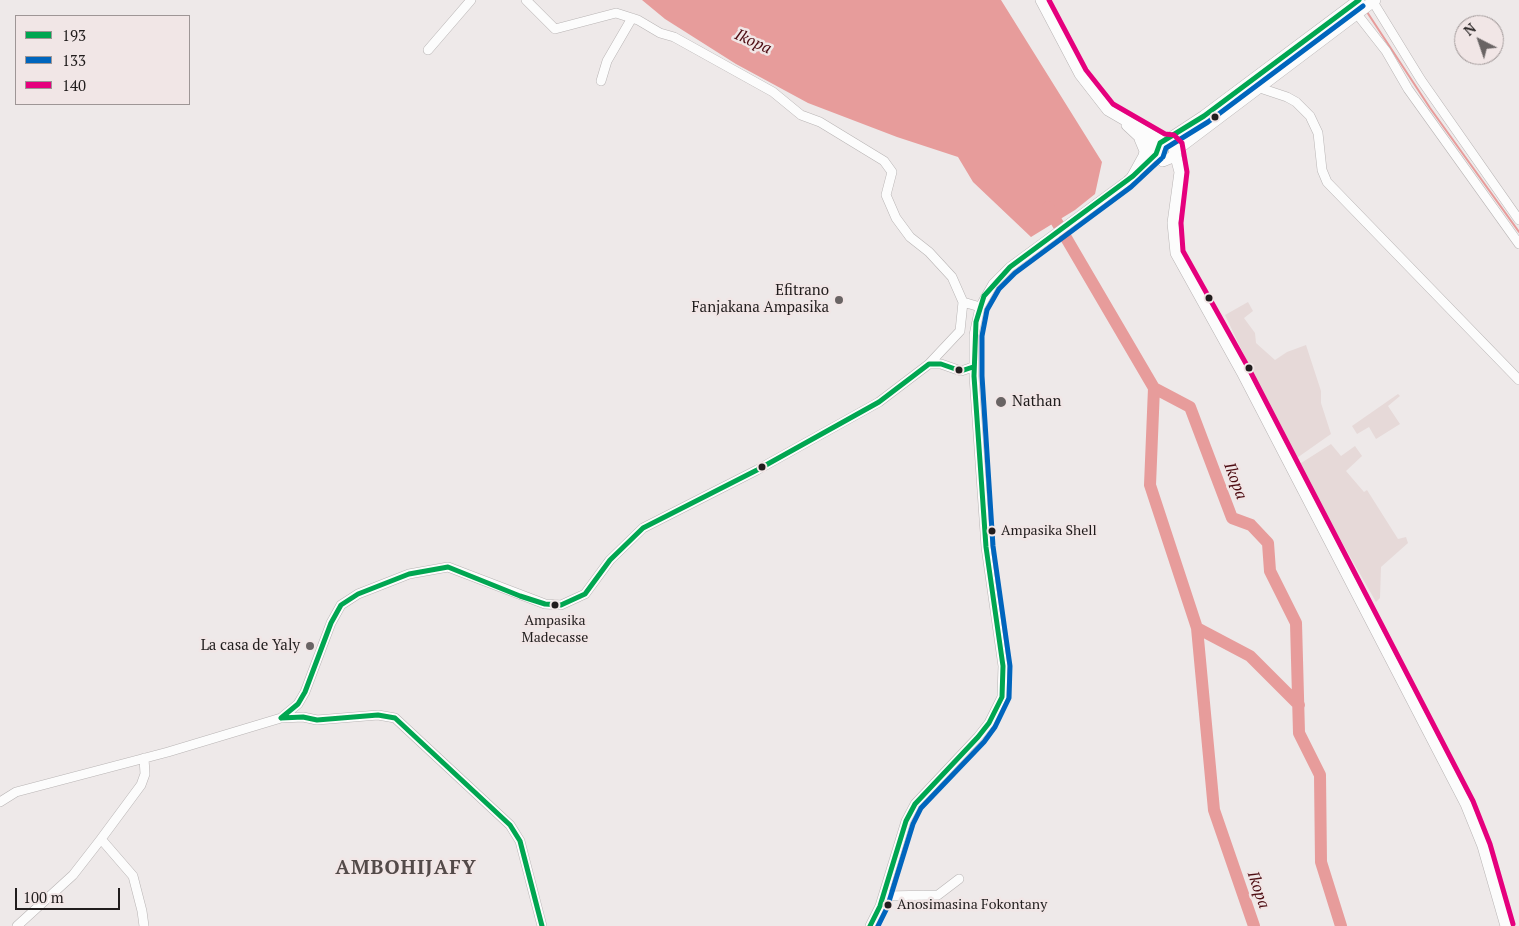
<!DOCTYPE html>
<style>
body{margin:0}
#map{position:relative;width:1519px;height:926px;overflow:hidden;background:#eee9e9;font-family:"PT Serif",serif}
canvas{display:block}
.legend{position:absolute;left:15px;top:15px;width:175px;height:90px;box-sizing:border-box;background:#f1e6e6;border:1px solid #9e9696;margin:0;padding:6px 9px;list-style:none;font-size:15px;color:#211d1d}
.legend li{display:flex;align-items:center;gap:10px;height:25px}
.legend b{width:25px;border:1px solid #9e9696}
.north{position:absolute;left:1454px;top:15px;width:50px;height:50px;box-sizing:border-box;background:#f1e6e6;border:1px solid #9e9696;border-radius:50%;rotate:319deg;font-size:14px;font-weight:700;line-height:20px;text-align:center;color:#211d1d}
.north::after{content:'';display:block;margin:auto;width:18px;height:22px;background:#696464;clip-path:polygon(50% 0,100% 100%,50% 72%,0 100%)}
.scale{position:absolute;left:15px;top:888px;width:105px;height:22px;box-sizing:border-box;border:2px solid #211d1d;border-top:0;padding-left:6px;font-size:15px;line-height:18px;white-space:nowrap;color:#211d1d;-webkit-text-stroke:4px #f1e6e6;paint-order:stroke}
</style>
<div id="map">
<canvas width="1519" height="926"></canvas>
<ul class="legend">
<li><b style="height:6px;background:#00a651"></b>193</li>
<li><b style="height:6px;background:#0065bd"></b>133</li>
<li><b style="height:6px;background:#e5007d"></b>140</li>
</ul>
<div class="north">N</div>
<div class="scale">100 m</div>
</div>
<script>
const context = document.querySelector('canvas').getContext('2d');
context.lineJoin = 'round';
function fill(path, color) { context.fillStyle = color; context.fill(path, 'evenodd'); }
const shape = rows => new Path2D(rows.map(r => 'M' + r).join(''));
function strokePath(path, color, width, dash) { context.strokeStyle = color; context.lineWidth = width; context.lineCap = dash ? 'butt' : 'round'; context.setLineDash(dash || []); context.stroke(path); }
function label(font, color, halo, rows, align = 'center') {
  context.font = font + ' "PT Serif",serif'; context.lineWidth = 5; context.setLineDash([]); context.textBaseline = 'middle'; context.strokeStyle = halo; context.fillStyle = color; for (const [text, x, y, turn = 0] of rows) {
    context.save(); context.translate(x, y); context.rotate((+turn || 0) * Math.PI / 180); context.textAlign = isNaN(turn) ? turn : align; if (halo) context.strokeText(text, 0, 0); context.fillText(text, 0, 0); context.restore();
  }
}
const built = shape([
 [1248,302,1253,311,1244,318,1255,333,1256,343,1275,360,1287,352,1306,345,1321,391,1321,403,1331,434,1294,460,1225,315],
 [1398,394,1400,396,1388,406,1400,424,1376,439,1369,427,1357,434,1352,426],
 [1331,444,1341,456,1355,446,1362,456,1346,471,1364,492,1367,490,1398,539,1406,537,1408,543,1381,567,1380,598,1376,602,1298,465]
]);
const water = shape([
 [642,0,1001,0,1102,162,1095,194,1075,210,1031,237,973,182,958,157,897,137,808,103,736,64,665,19]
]);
const stream = shape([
 [1367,12,1430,108,1519,232]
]);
const river = shape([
 [1048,207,1154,388,1190,407,1232,518,1251,525,1268,543,1270,571,1296,623,1299,733,1320,775,1321,862,1341,926],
 [1154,388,1150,485,1197,628,1214,810,1254,926],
 [1197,628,1250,656,1299,705]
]);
const minor = shape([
 [526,0,555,29,616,13,638,20,660,33,674,37,773,92,801,115,820,122,884,161,892,172,886,195,896,218,910,237,929,252,952,277,963,302,980,307],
 [1373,2,1421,80,1519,220],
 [1357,14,1386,51,1408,89,1519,244],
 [428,50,471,0],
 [601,81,607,61,632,18],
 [1257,87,1287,97,1296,102,1310,116,1318,133,1322,170,1327,182,1519,380],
 [929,364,941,364,961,371,973,367],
 [282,718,303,717,317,720,378,715,395,718,510,825,520,841,542,926],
 [0,802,16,792,168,752,281,718,298,704,305,692,331,623,341,605,358,594,409,574,448,567,545,604,561,605,585,594,610,560,643,528,757,470,879,402,929,364,960,331,963,302],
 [883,896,938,895,959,879],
 [17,926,73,875,101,839],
 [144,926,142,911,133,876,101,839,141,785,145,774,144,758],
 [870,926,880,906,906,821,915,804,978,737,989,723,1002,697,1003,666,986,547,974,376,974,335,980,307,993,284,1010,267,1127,181,1156,154]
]);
const major = shape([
 [1041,0,1080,74,1108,110,1163,142,1173,145,1175,151,1173,157,1163,161,1156,152,1160,143,1163,142,1172,137,1204,116,1359,0],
 [1127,125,1156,152],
 [1175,151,1375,0],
 [1175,153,1180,172,1173,223,1176,253,1242,372,1466,804,1483,846,1506,926],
 [1133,176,1144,156,1145,151,1140,139]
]);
const bus1 = shape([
 [281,718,298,704,305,692,331,623,341,605,358,594,409,574,448,567,520,596,545,604,561,605,585,594,610,560,643,528,757,470,879,402,929,364,941,364,961,371,973,367],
 [281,718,303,717,317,720,378,715,395,718,510,825,520,841,542,926],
 [870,926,880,906,906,821,915,804,978,737,989,723,1002,697,1003,666,986,547,974,376,976,322,984,296,1010,267,1133,176,1156,154,1160,143,1204,116,1359,0]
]);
const bus2 = shape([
 [1163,157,1166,148,1208,122,1363,6],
 [878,926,887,908,913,824,921,808,984,742,995,727,1009,698,1010,666,993,546,982,376,982,336,987,310,999,289,1015,273,1131,187,1161,159]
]);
const bus3 = shape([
 [1049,0,1086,70,1113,104,1165,134,1174,135,1182,143,1187,172,1181,223,1183,251,1249,369,1473,801,1490,844,1513,924]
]);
const markers = [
 [1215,117,4.5,"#211d1d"],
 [1209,298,4.5,"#211d1d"],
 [839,300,5,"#696464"],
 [1249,368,4.5,"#211d1d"],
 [959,370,4.5,"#211d1d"],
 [1001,402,6,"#696464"],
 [762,467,4.5,"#211d1d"],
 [992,531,4.5,"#211d1d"],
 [555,605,4.5,"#211d1d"],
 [310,646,5,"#696464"],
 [888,905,4.5,"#211d1d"]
];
const busNames = [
 ["Ampasika Shell",1001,531],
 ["Ampasika",555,621,"center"],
 ["Madecasse",555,638,"center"],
 ["Anosimasina Fokontany",897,905]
];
const poiNames = [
 ["Efitrano",829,291],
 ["Fanjakana Ampasika",829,308],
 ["Nathan",1012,402,"left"],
 ["La casa de Yaly",300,646]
];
const waterNames = [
 ["Ikopa",753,42,24],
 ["Ikopa",1235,481,69],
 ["Ikopa",1258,890,71]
];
const districtNames = [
 ["AMBOHIJAFY",406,868]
];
fill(built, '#e6d9d8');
fill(water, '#e79c9b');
strokePath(stream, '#e79c9b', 2);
strokePath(river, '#e79c9b', 12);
strokePath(minor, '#b8b4b4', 10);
strokePath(major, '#b8b4b4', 12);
strokePath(minor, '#fcfcfc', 9);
strokePath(major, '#fcfcfc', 11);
strokePath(bus1, '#00a651', 5);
strokePath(bus2, '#0065bd', 5);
strokePath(bus3, '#e5007d', 5);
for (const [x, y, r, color] of markers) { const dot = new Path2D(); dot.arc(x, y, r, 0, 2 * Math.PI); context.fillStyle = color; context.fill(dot); strokePath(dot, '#f1e6e6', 2); }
label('14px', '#211d1d', '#f1e6e6', busNames, 'left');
label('15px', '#211d1d', '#f1e6e6', poiNames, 'right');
label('italic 16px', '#4e0d13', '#f1e6e6', waterNames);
context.letterSpacing = '1px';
label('bold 20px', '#534a49', '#f1e6e6', districtNames);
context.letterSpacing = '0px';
</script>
